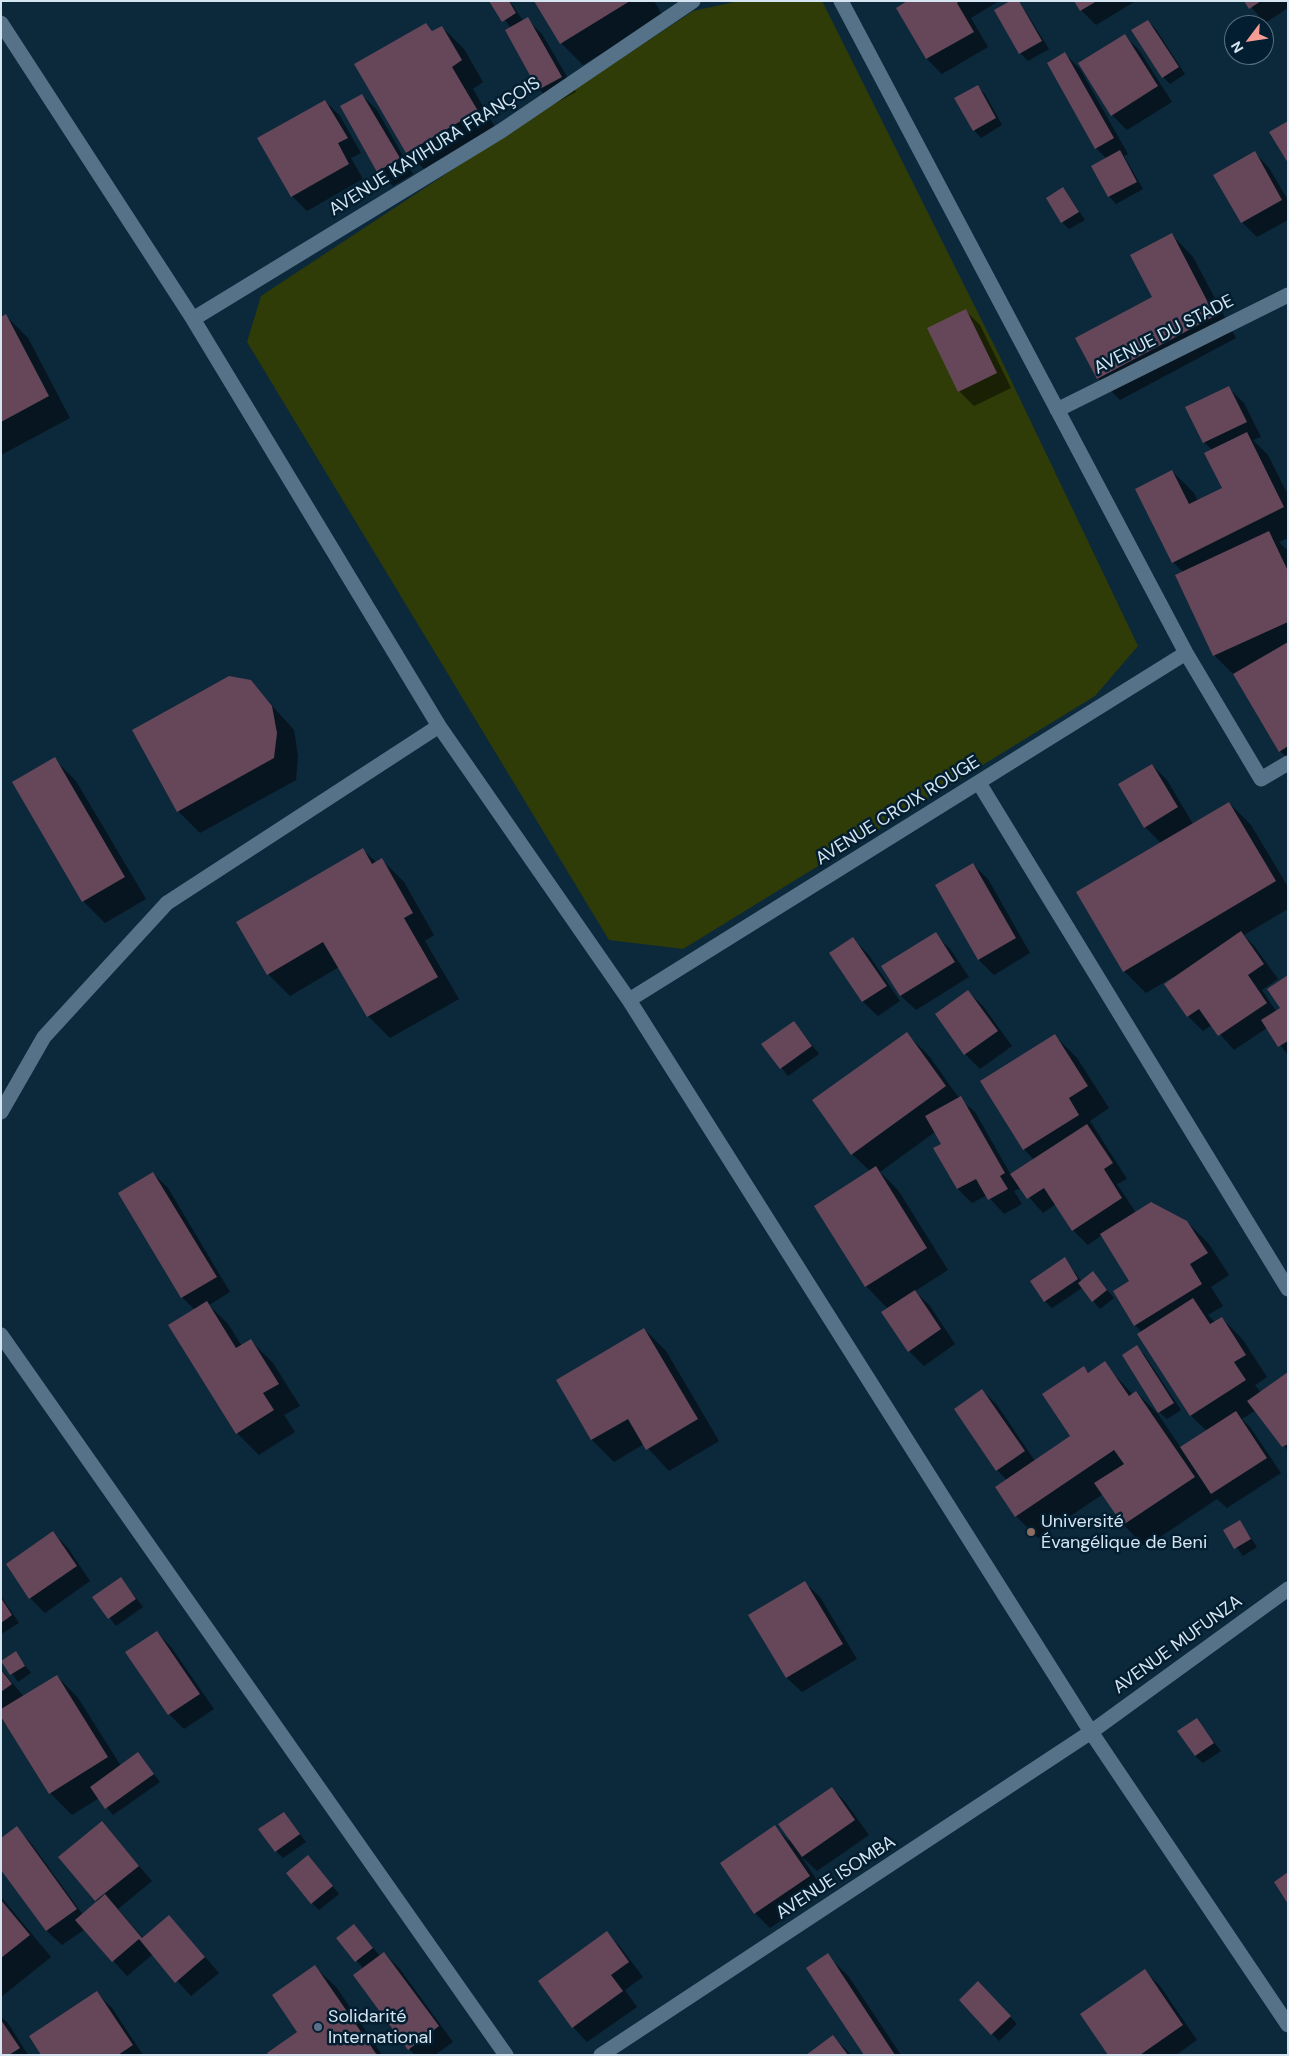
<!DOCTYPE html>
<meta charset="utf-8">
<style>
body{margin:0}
#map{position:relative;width:1289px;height:2056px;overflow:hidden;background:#0c283b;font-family:"DM Sans",sans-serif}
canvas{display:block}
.frame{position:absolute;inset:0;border:2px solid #d5e5f1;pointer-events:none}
.north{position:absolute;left:1224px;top:15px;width:50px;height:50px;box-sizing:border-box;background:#031e30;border:1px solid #576e7d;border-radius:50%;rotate:239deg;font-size:14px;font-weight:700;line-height:20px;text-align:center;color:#d5e5f1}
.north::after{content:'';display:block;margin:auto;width:18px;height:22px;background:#f59c95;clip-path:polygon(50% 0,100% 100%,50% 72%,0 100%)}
</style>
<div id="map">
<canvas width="1289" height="2056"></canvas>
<div class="frame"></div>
<div class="north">N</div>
</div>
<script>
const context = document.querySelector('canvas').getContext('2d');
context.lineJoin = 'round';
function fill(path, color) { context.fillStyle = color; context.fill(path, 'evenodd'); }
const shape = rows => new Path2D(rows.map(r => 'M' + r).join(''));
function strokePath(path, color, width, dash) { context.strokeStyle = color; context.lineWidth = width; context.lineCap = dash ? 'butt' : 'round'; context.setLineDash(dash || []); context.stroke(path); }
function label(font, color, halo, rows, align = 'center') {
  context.font = font + ' "DM Sans",sans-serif'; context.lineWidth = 5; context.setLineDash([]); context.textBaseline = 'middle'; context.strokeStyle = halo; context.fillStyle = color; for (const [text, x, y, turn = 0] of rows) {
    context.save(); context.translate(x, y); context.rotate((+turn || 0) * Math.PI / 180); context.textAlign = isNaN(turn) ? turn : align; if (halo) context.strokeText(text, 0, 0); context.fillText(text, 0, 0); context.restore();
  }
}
const green = shape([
 [739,1,822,1,999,355,1138,646,1095,696,683,949,609,940,247,342,261,296,693,11]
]);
const shadow = shape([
 [491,1,510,1,523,21,527,19,542,34,576,92,554,104,539,89,511,28],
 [535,1,654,1,663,16,583,65,561,43],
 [910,1,999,1,971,18,988,47,942,74,927,59,897,9],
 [1019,1,1049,49,1028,61,1020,53,996,11],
 [1076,1,1133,1,1134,2,1096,25,1081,10],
 [1246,1,1288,1,1288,8,1265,23],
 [1148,21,1155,28,1185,74,1170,84,1163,77],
 [426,24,434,32,442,27,464,49,483,82,473,89,499,134,429,174,407,152],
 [1124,35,1139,50,1172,102,1127,130,1112,115],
 [1065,54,1080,69,1128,154,1124,156,1143,189,1116,204,1109,196,1107,159,1096,148,1049,63],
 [978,87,985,94,1002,125,981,138,974,130],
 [362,95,377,110,413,174,393,186,378,171],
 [325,101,340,116,361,153,351,158,363,179,307,211,292,196],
 [1255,153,1269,168,1288,200,1288,220,1257,237,1242,222,1215,175],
 [1063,188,1085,220,1069,229,1062,222],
 [1172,235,1193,257,1236,338,1120,400,1098,378,1154,297],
 [965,310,980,325,1011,388,974,406,959,391],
 [6,316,28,338,70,418,1,455,1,318],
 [1229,388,1244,403,1261,437,1253,440,1268,455,1288,495,1288,538,1279,542,1288,551,1288,758,1280,751,1236,677,1214,655,1183,572,1173,562,1172,471,1194,493,1198,501,1223,489,1212,450,1204,442],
 [250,681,294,730,298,756,296,780,200,833,178,811,133,731],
 [54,759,76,781,146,899,105,923,83,901],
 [1152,765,1167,780,1193,824,1229,803,1251,825,1288,887,1288,909,1244,935,1255,947,1278,979,1262,990,1276,1011,1281,1008,1288,977,1288,1055,1267,1028,1234,1050,1212,1025,1203,1031,1188,1016,1173,977,1146,993,1124,971,1161,843,1145,827],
 [363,850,377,863,382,860,404,882,434,935,425,941,459,999,390,1038,368,1016,339,967,290,996,268,974],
 [973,865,988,879,1030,953,994,975,979,960,936,886],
 [935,934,950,949,969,977,916,1010,901,996,883,967],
 [853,939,868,954,900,1001,878,1016,863,1002,831,954],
 [968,991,983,1006,1012,1046,980,1069,965,1054],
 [794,1022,819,1054,788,1076,763,1044],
 [907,1034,929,1056,959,1098,975,1112,1011,1175,1034,1160,1024,1149,1055,1036,1077,1058,1109,1108,1090,1121,1127,1179,1117,1184,1136,1213,1187,1222,1209,1244,1229,1275,1211,1287,1223,1306,1208,1315,1215,1322,1222,1318,1243,1340,1267,1377,1255,1385,1261,1393,1288,1373,1288,1451,1256,1410,1242,1419,1250,1427,1281,1473,1227,1508,1217,1499,1145,1547,1124,1525,1103,1494,1038,1538,1016,1516,1007,1480,997,1470,982,1390,997,1405,1035,1461,1072,1436,1084,1368,1089,1373,1104,1363,1133,1395,1136,1392,1158,1414,1181,1448,1207,1431,1191,1416,1139,1335,1142,1332,1135,1325,1131,1282,1102,1235,1088,1245,1073,1230,1056,1204,1043,1213,1021,1188,1014,1191,1022,1204,1004,1214,987,1195,972,1203,958,1189,943,1144,935,1132,880,1172,898,1190,948,1270,915,1291,930,1306,955,1344,924,1366,909,1351,888,1309,866,1286,870,1171,852,1154,814,1101],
 [153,1173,168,1188,230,1292,209,1305,228,1324,242,1346,251,1341,273,1363,300,1406,284,1415,295,1432,259,1455,237,1433,195,1310,182,1297,120,1193],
 [1065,1259,1082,1282,1093,1273,1114,1298,1100,1309,1082,1288,1052,1308,1045,1301],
 [644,1329,666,1351,719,1441,669,1471,644,1444,614,1462,592,1440,557,1380],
 [1137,1347,1144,1354,1181,1410,1167,1419,1159,1412,1123,1356],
 [1240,1522,1257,1547,1243,1556,1225,1531],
 [53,1533,68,1548,90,1581,45,1613,30,1598],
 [121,1579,143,1607,116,1626,94,1597],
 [805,1583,820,1597,857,1659,802,1692,787,1678,750,1616],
 [1,1596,19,1623,1,1634],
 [157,1632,171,1647,214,1709,184,1729,169,1714],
 [15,1653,31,1673,18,1682,3,1661],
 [1,1669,24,1697,57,1676,78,1698,121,1766,138,1754,160,1782,113,1815,99,1798,72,1815,50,1793,1,1718],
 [1197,1720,1221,1751,1203,1763,1195,1756],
 [832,1788,846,1803,869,1835,817,1871,801,1856,824,1891,770,1928,755,1913,775,1827,789,1841],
 [284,1813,306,1842,283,1858,276,1851],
 [102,1823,152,1881,118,1909,143,1938,169,1916,219,1973,191,1996,153,1954,127,1976,85,1929,62,1945,47,1931,1,1868,17,1828,31,1843,83,1915,98,1902,60,1857],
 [308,1857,339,1894,319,1910,312,1903],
 [1,1897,51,1957,1,1997],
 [354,1925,380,1956,384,1953,399,1968,453,2042,435,2055,415,2055,409,2049,363,1968,338,1939],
 [607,1933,621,1948,643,1977,625,1990,637,2007,587,2042,573,2027],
 [827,1955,849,1977,901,2055,865,2055],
 [315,1967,337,1988,382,2055,270,2055,299,2032],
 [1145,1971,1160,1986,1197,2040,1176,2055,1109,2055],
 [985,1990,1017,2024,999,2041,960,2000],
 [97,1993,112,2008,143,2055,43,2055],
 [1,2017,8,2023,28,2055,1,2055],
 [833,2036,851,2055,808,2055]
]);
const building = shape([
 [489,1,509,1,516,13,502,22],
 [534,1,630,1,560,44],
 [907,1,960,1,957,3,974,32,926,59,896,8],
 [1010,1,1019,1,1042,41,1019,54,994,10],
 [1074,1,1097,1,1080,11],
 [1244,1,1261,1,1249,9],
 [528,17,562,77,538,90,505,30],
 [1148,20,1179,67,1162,78,1131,30],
 [426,23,432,31,442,26,462,60,452,67,478,111,406,153,354,64],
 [1125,34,1158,86,1111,116,1078,63],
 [1065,52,1114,138,1095,149,1047,63],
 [978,85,996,118,973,131,954,98],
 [362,94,400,158,377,172,340,106],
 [325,100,348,138,338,143,349,164,291,197,257,138],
 [1288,121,1288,163,1269,132],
 [1120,150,1137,182,1108,197,1091,166],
 [1255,151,1282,200,1241,223,1213,175],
 [1063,187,1079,212,1061,223,1046,198],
 [1172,233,1215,316,1097,379,1075,338,1152,297,1130,255],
 [966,309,997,373,958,392,927,328],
 [6,314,49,396,1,422,1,317],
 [1229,386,1247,422,1203,443,1185,407],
 [1247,432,1284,507,1172,563,1135,489,1172,470,1189,504,1222,488,1204,453],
 [1269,531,1288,571,1288,622,1213,656,1175,575],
 [1288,642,1288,746,1279,752,1233,674],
 [229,676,251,680,272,706,277,733,274,758,177,812,132,730],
 [55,757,125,877,82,902,12,782],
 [1152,764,1178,807,1144,828,1118,784],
 [1229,802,1276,881,1123,972,1076,892],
 [363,848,372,864,382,858,413,913,404,918,438,977,367,1017,323,942,267,975,236,922],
 [973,863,1016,938,978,960,935,885],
 [1241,931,1264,964,1248,975,1267,1003,1218,1036,1199,1009,1187,1017,1164,984],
 [936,932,955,962,900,996,881,966],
 [853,937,887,986,862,1002,829,953],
 [1288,975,1288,1041,1278,1047,1261,1020,1280,1008,1267,989],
 [968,990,998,1031,964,1055,935,1014],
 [794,1021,812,1046,780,1069,761,1044],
 [907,1032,946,1086,851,1155,812,1100],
 [1055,1034,1088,1086,1069,1098,1079,1115,1023,1150,980,1081],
 [961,1096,1005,1173,1000,1176,1008,1189,988,1200,976,1179,957,1189,933,1148,941,1144,925,1116],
 [1087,1124,1113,1163,1104,1169,1122,1198,1072,1231,1044,1188,1027,1199,1010,1174],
 [876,1166,927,1248,865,1287,814,1206],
 [153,1172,217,1277,181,1298,118,1193],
 [1151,1202,1187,1221,1208,1253,1190,1264,1202,1284,1134,1326,1113,1291,1129,1281,1100,1234],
 [1065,1257,1078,1279,1044,1302,1030,1281],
 [1093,1271,1107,1290,1092,1302,1078,1283],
 [915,1290,941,1329,908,1352,881,1312],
 [1193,1298,1210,1324,1222,1317,1246,1355,1234,1362,1246,1380,1190,1416,1137,1334],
 [207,1301,236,1348,251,1339,279,1384,263,1393,274,1410,236,1434,168,1325],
 [644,1328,698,1419,646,1450,628,1419,591,1440,556,1380],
 [1137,1345,1174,1403,1158,1413,1122,1355],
 [1105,1361,1129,1396,1136,1391,1195,1477,1123,1525,1094,1483,1124,1464,1114,1450,1015,1517,995,1487,1070,1436,1042,1394,1084,1366,1088,1373],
 [1288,1372,1288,1444,1282,1447,1247,1401],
 [982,1389,1025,1451,996,1471,954,1409],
 [1236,1411,1267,1458,1211,1494,1180,1447],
 [1240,1520,1251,1539,1234,1549,1223,1530],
 [53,1531,77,1566,29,1599,6,1564],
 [121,1577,136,1599,108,1619,92,1597],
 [805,1581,843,1644,786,1678,748,1615],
 [1,1598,12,1615,1,1623],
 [157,1631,200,1694,168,1715,125,1652],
 [16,1651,25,1666,10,1675,1,1661],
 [1,1670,12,1684,1,1692],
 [57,1675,108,1757,49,1794,1,1717,1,1709],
 [1197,1718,1214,1743,1195,1756,1177,1731],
 [138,1752,154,1774,105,1809,90,1787],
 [832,1787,855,1820,802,1857,778,1824],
 [284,1812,300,1834,275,1852,258,1829],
 [102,1821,139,1866,95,1901,58,1857],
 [775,1825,810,1876,754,1914,720,1863],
 [17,1826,77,1909,46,1931,1,1870,1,1838],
 [308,1855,333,1886,311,1904,286,1873],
 [1288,1872,1288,1904,1274,1882],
 [105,1894,142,1938,169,1915,205,1957,175,1983,139,1939,112,1962,75,1920],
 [1,1900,30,1935,1,1958],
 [354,1924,373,1948,355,1962,336,1938],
 [607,1931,629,1962,611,1975,623,1991,572,2028,538,1981],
 [384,1952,439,2026,408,2050,353,1975],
 [828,1953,895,2055,864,2055,806,1968],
 [315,1965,377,2055,269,2055,267,2053,297,2032,272,1995],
 [1145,1969,1183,2025,1140,2055,1108,2055,1080,2014],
 [978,1981,1011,2016,991,2035,959,2000],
 [97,1991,133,2045,118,2055,41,2055,29,2036],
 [1,2020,20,2048,9,2055,1,2055],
 [833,2035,848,2055,806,2055]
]);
const minor = shape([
 [841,1,1186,653,1261,779,1288,763],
 [1,23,193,319,439,726,629,1000,1091,1732,1288,2025],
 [193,319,501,131,693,1],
 [1057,410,1288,295],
 [979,783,1288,1289],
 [629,1000,1186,653],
 [1,1112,44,1037,167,903,439,726],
 [1,1335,506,2055],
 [601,2055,1091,1732,1288,1589]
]);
const markers = [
 [1031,1532,5,"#8d6e63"],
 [318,2027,5,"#5c6f8a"]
];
const streetNames = [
 ["AVENUE KAYIHURA FRANÇOIS",435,147,-32],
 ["AVENUE DU STADE",1164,335,-27],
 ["AVENUE CROIX ROUGE",898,811,-32],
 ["AVENUE MUFUNZA",1178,1645,-36],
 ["AVENUE ISOMBA",836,1878,-33]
];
const poiNames = [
 ["Université",1041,1522],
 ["Évangélique de Beni",1041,1543],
 ["Solidarité",328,2017],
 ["International",328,2038]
];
fill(green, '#2f3c07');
fill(shadow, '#0007');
fill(building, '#654759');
strokePath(minor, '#557288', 15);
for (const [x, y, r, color] of markers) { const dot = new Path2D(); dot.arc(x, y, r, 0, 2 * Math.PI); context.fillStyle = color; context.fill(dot); strokePath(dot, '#031e30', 2); }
label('18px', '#d5e5f1', '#031e30', streetNames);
label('18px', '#d5e5f1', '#031e30', poiNames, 'left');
</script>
